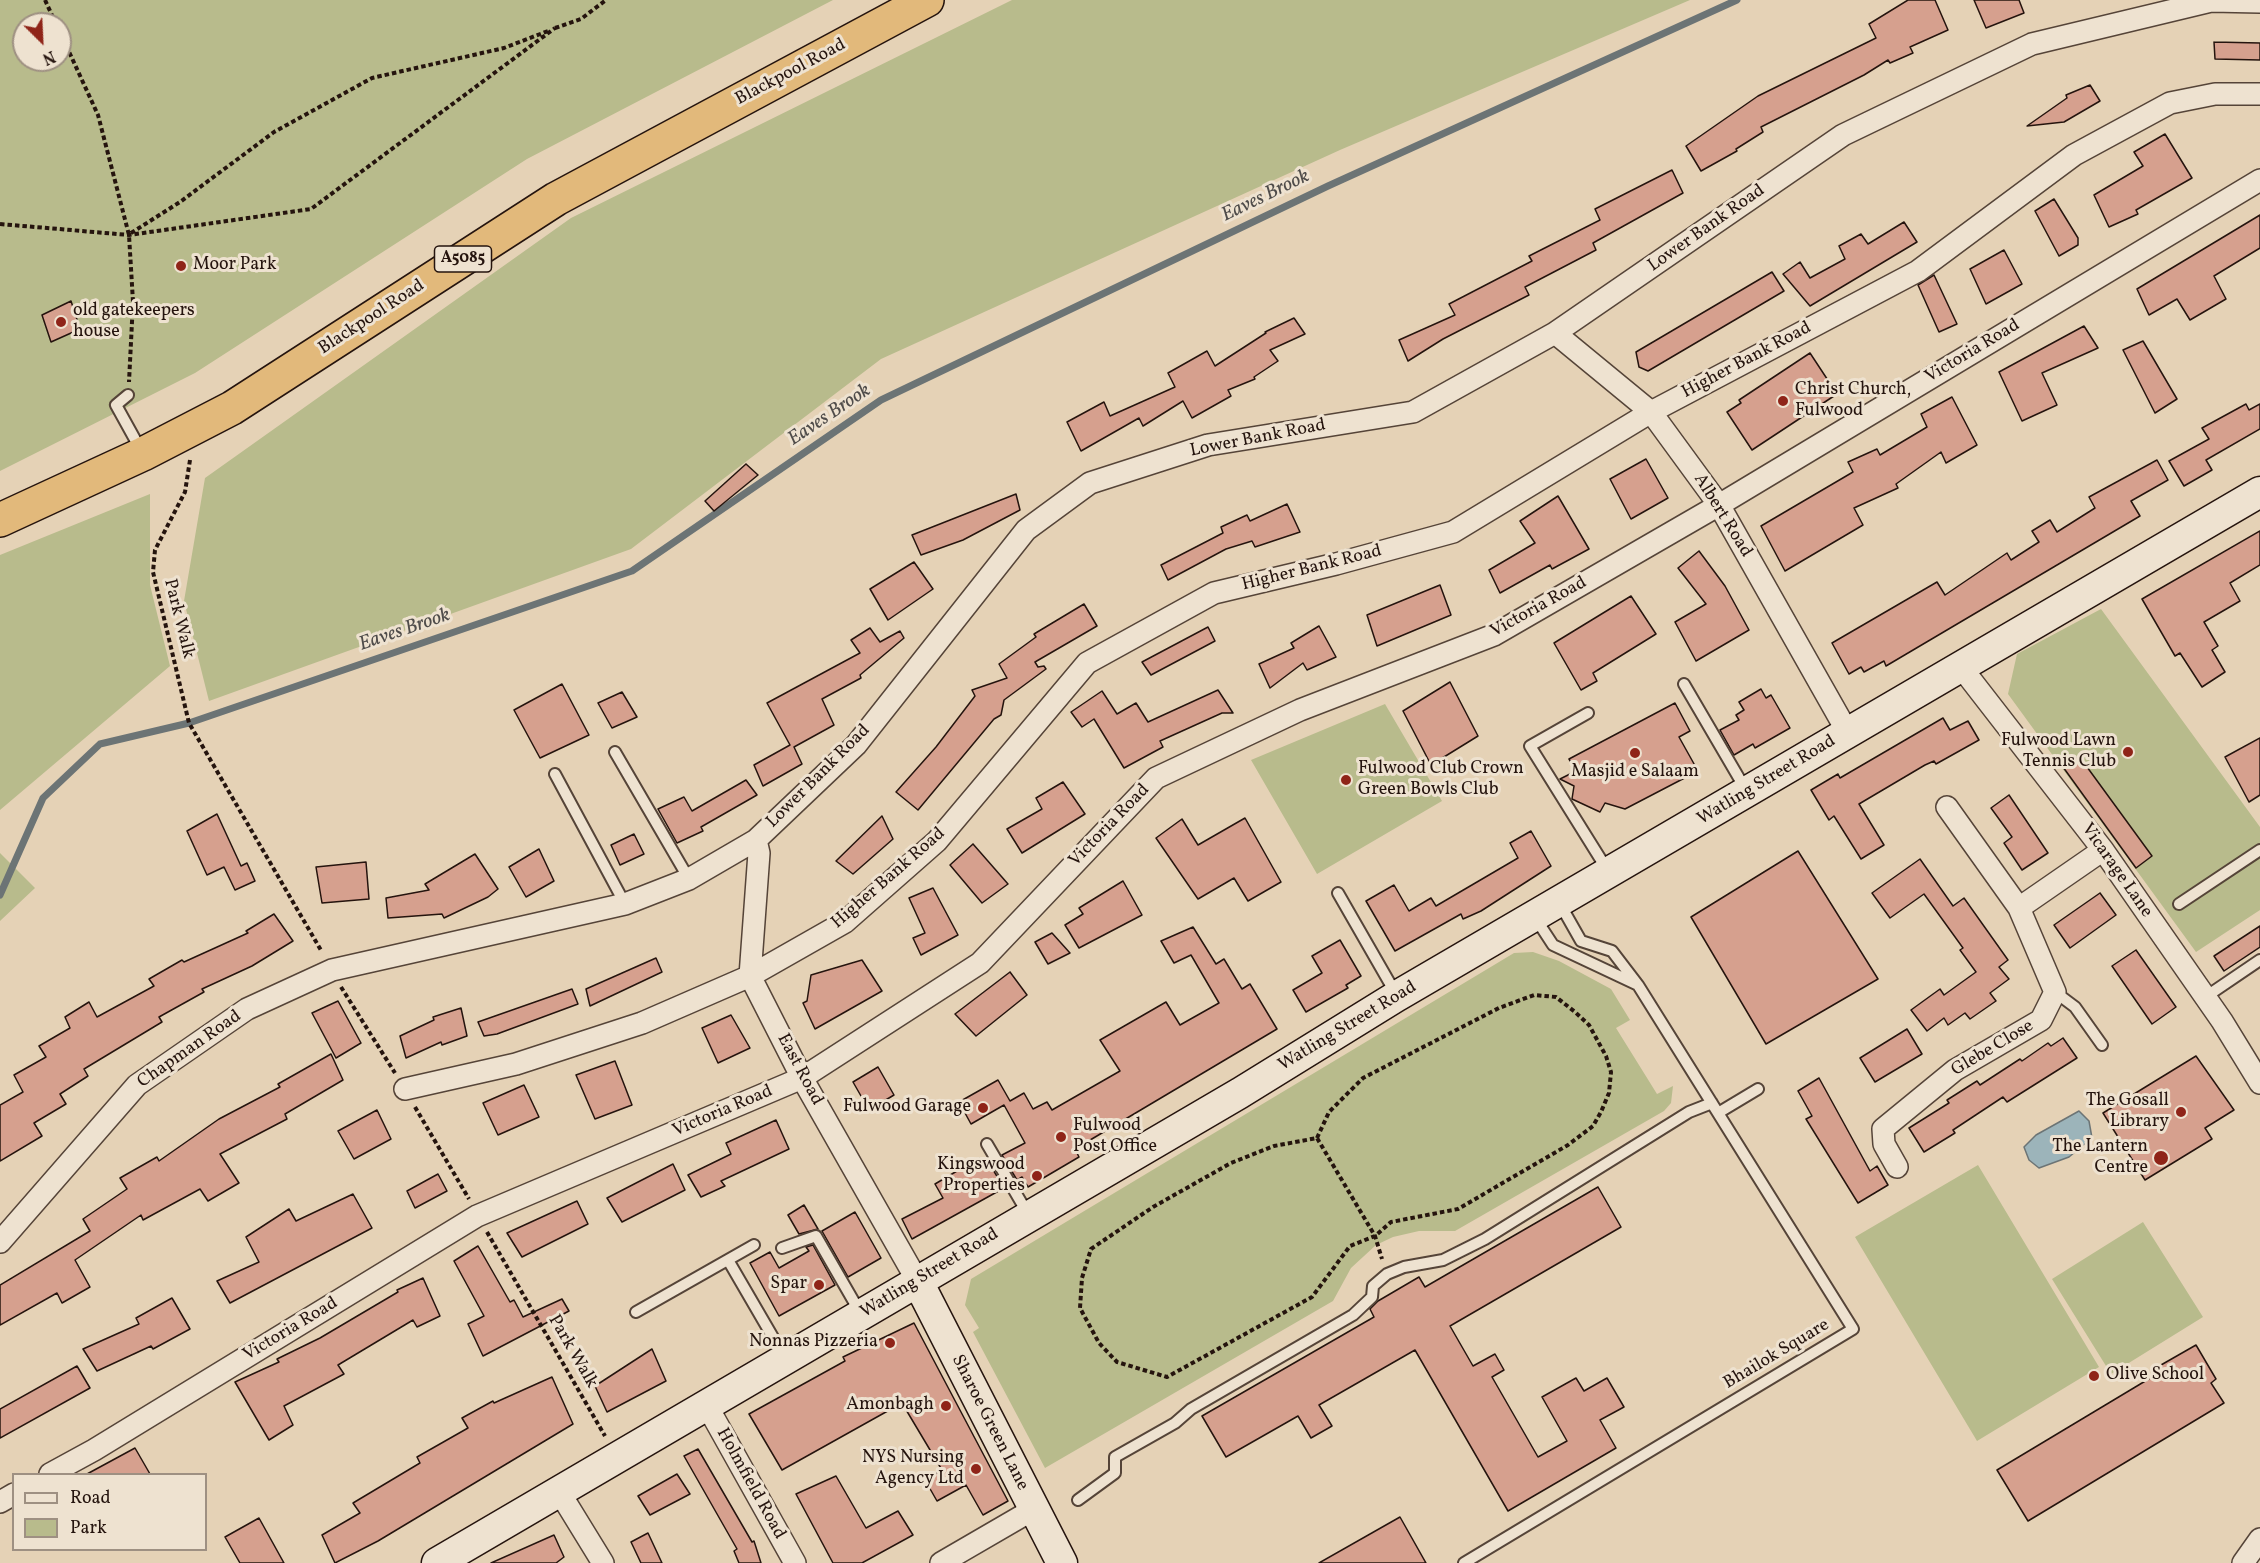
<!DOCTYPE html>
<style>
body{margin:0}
#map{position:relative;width:2260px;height:1563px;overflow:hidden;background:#e5d2b6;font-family:Vollkorn,serif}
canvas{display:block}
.legend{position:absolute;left:12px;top:1473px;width:195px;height:78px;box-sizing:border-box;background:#eee2d0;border:2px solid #9e9082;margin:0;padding:8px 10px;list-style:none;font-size:18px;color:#25140e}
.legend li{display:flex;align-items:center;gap:12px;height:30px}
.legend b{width:30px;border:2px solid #9e9082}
.north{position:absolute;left:12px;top:12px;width:60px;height:60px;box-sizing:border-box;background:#eee2d0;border:2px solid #9e9082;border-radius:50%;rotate:156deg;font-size:16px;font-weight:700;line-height:24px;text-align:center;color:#25140e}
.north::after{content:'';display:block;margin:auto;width:21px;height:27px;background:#8f2418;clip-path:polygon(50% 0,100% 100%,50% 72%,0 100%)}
</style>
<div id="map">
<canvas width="2260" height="1563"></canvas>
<ul class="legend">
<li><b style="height:8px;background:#eee2d0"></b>Road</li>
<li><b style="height:16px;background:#b8bb8c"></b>Park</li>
</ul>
<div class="north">N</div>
</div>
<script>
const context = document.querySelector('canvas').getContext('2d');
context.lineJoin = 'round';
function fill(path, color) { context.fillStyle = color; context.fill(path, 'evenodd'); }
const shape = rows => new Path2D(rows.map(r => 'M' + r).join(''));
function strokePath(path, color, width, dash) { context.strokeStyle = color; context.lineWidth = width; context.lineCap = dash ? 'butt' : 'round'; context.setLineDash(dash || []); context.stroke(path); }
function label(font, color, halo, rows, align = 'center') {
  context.font = font + ' Vollkorn,serif'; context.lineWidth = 6; context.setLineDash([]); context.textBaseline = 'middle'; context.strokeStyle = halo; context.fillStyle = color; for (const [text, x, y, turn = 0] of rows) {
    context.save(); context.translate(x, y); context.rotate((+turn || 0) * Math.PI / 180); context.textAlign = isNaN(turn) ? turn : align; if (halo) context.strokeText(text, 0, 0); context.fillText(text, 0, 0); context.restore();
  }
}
const green = shape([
 [0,0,833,0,527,159,195,373,0,471],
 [24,24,60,24,60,60,24,60],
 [1012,0,1690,0,1340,150,881,359,631,549,209,701,184,601,205,478,571,218],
 [150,494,150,585,170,666,0,810,0,555],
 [2101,609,2260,827,2260,910,2196,952,2008,694,2017,654],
 [1385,704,1442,801,1317,874,1251,760],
 [0,853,35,888,0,921],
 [1533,952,1559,961,1611,989,1630,1020,1616,1028,1657,1094,1673,1086,1671,1103,1664,1111,1455,1231,1419,1231,1393,1237,1376,1245,1351,1268,1333,1301,1045,1468,973,1332,979,1328,965,1305,971,1279,1514,953],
 [1978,1165,2099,1367,1977,1441,1855,1237],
 [2143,1222,2203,1317,2111,1374,2052,1279]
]);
const water = shape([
 [2079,1111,2089,1121,2092,1138,2069,1157,2039,1168,2029,1160,2024,1147,2036,1135,2079,1111]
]);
const stream = shape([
 [0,895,43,798,100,744,189,723,632,571,881,400,1328,186,1737,0]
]);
const building = shape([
 [1908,0,1935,0,1948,30,1910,47,1913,53,1890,63,1888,60,1864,75,1761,127,1763,132,1736,149,1737,151,1701,171,1686,146,1758,96,1876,38,1869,24,1908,0],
 [1974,0,2019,0,2024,13,1986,28,1974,0],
 [2214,42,2260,43,2260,60,2215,59,2214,42],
 [2090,85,2100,101,2064,122,2027,126,2067,98,2066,95,2090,85],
 [2165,134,2192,178,2136,210,2138,214,2109,227,2094,195,2143,166,2134,152,2165,134],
 [1672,170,1683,193,1593,243,1596,250,1525,287,1529,295,1443,339,1408,361,1399,340,1455,315,1449,304,1532,261,1529,256,1600,220,1595,209,1672,170],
 [2054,199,2078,238,2078,245,2059,256,2035,211,2054,199],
 [2260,215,2260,248,2214,276,2226,299,2190,320,2177,299,2149,315,2137,289,2260,215],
 [1904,222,1917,242,1810,306,1783,274,1800,262,1810,278,1845,259,1839,246,1861,234,1868,244,1904,222],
 [2004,250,2022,284,1986,304,1970,269,2004,250],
 [1772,272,1784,291,1648,371,1639,367,1636,352,1772,272],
 [1934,275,1957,324,1939,332,1918,285,1934,275],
 [71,301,80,329,51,342,42,315,71,301],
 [1294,318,1305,334,1270,350,1278,361,1254,377,1255,379,1228,390,1231,396,1192,418,1183,401,1143,426,1139,418,1081,451,1067,422,1104,402,1110,416,1175,387,1168,373,1207,351,1215,366,1266,333,1265,332,1294,318],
 [2084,326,2098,348,2042,373,2057,405,2022,421,1999,372,2084,326],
 [2143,341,2177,399,2155,413,2123,350,2143,341],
 [1810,353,1837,394,1752,450,1727,412,1741,403,1739,400,1810,353],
 [1952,397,1977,445,1946,463,1941,452,1896,484,1898,488,1854,508,1863,525,1785,571,1761,526,1853,472,1848,462,1877,449,1880,455,1927,427,1921,414,1952,397],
 [2246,404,2249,410,2260,404,2260,429,2206,460,2212,470,2184,486,2169,461,2209,439,2202,428,2246,404],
 [1646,459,1668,498,1631,519,1610,479,1646,459],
 [2157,460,2168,480,2131,501,2140,516,1886,666,1884,661,1864,672,1861,667,1849,674,1832,643,1937,582,1945,595,2007,553,2011,560,2039,542,2032,531,2050,520,2057,532,2095,508,2089,497,2157,460],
 [746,464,758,475,714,511,705,501,746,464],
 [1016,494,1020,510,963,540,921,555,912,535,1016,494],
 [1558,496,1589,549,1552,569,1550,565,1500,593,1489,570,1535,543,1520,521,1558,496],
 [1287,504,1300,532,1255,547,1252,541,1226,549,1168,580,1161,565,1223,533,1221,527,1247,515,1250,521,1287,504],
 [2260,531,2260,565,2230,583,2240,601,2204,622,2218,646,2212,650,2225,672,2202,687,2180,653,2175,656,2142,599,2260,531],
 [1699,551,1725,586,1749,630,1696,661,1675,622,1706,604,1678,568,1699,551],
 [914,562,933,589,888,620,870,589,914,562],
 [1440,585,1451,615,1377,646,1367,615,1440,585],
 [1631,596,1656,634,1593,673,1597,681,1581,690,1554,643,1631,596],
 [1084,604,1097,626,1035,662,1038,667,1044,666,1046,669,1004,700,1001,715,994,719,918,810,896,792,936,747,975,696,972,690,1007,678,999,664,1036,637,1034,634,1084,604],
 [1319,626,1336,657,1307,670,1303,663,1270,688,1259,664,1294,648,1291,643,1319,626],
 [1208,627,1215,641,1151,675,1142,662,1208,627],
 [870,628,880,642,900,631,904,638,860,675,861,678,822,699,834,725,794,747,802,764,763,786,754,765,790,745,767,703,860,653,851,640,870,628],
 [1450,682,1478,736,1431,765,1403,711,1450,682],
 [562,684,589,735,540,758,514,710,562,684],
 [1761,689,1766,698,1771,695,1790,728,1755,748,1753,744,1734,755,1720,730,1739,720,1736,715,1744,710,1739,702,1761,689],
 [1218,690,1233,713,1222,713,1160,741,1163,747,1124,768,1094,719,1082,727,1071,712,1102,691,1117,714,1136,703,1148,722,1218,690],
 [622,692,637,717,612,728,598,703,622,692],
 [1675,703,1690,731,1679,737,1698,771,1625,809,1605,803,1600,812,1572,799,1574,786,1560,779,1576,771,1569,759,1675,703],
 [1943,718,1950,730,1968,721,1979,740,1936,764,1934,761,1925,765,1859,804,1884,845,1861,859,1834,816,1829,820,1811,790,1838,774,1840,778,1943,718],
 [2260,738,2260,795,2249,802,2225,757,2260,738],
 [2079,756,2152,856,2136,868,2063,767,2079,756],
 [746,780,757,795,701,827,703,831,677,843,658,809,684,797,692,811,746,780],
 [1063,782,1085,814,1022,853,1007,829,1042,809,1036,798,1063,782],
 [2009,795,2048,853,2022,870,2004,843,2012,837,1991,808,2009,795],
 [217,814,241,866,247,863,255,881,235,890,224,867,207,875,187,831,217,814],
 [882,816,893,839,853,874,836,861,882,816],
 [1245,818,1281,882,1248,901,1234,878,1198,899,1156,838,1182,819,1198,845,1245,818],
 [1531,831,1551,866,1481,911,1463,919,1461,914,1395,951,1366,901,1394,885,1409,911,1431,898,1436,906,1518,858,1510,843,1531,831],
 [634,834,644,854,620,865,611,845,634,834],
 [973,844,1008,884,982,903,950,865,973,844],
 [539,849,554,881,526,897,509,867,539,849],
 [1798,851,1878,979,1766,1044,1691,917,1798,851],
 [475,854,498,889,488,897,444,918,442,914,388,918,386,898,429,890,425,884,475,854],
 [1920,859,1953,906,1964,898,2008,960,1999,967,2009,979,1990,993,1996,1001,1970,1019,1965,1013,1948,1025,1944,1018,1927,1031,1911,1010,1940,989,1944,995,1976,972,1960,950,1963,948,1924,894,1890,918,1872,893,1920,859],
 [366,862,369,899,322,903,316,867,366,862],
 [1123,881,1142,915,1079,948,1065,925,1083,914,1079,908,1123,881],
 [933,888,958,935,921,955,913,938,925,933,909,898,933,888],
 [2100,893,2116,915,2070,948,2054,925,2100,893],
 [274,914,293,941,252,966,202,989,204,992,159,1017,162,1022,84,1069,88,1076,60,1094,66,1104,34,1123,42,1136,0,1161,0,1105,23,1092,14,1075,46,1057,39,1046,70,1028,65,1017,89,1002,97,1017,154,986,149,979,182,960,184,962,248,933,246,931,274,914],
 [2260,926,2260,947,2224,971,2214,956,2260,926],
 [1193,927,1216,964,1224,959,1242,989,1250,984,1277,1029,1075,1149,1079,1157,1028,1187,1022,1177,1017,1180,1002,1155,1025,1143,1004,1105,971,1124,959,1102,998,1080,1010,1101,1024,1093,1033,1109,1047,1102,1052,1110,1120,1071,1100,1040,1166,1002,1180,1025,1219,1003,1191,955,1174,963,1161,941,1193,927],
 [1052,933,1070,953,1048,964,1035,942,1052,933],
 [1340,940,1361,976,1346,985,1348,988,1306,1012,1293,990,1322,973,1312,956,1340,940],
 [2136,950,2176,1007,2152,1024,2112,966,2136,950],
 [656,958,662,972,590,1006,586,989,656,958],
 [862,960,882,991,815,1029,803,1003,807,1001,811,975,862,960],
 [1010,972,1027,995,976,1036,955,1014,1010,972],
 [572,989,578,1004,497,1034,484,1036,478,1022,572,989],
 [338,1001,361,1043,336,1058,312,1013,338,1001],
 [461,1008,467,1036,442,1045,441,1042,406,1058,400,1036,434,1020,433,1017,461,1008],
 [731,1015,750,1048,718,1063,702,1028,731,1015],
 [1907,1029,1922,1054,1875,1082,1860,1058,1907,1029],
 [2063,1038,2077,1058,2007,1102,2003,1097,1953,1130,1955,1133,1924,1152,1909,1128,1949,1103,1947,1100,1977,1081,1980,1085,2020,1059,2022,1061,2048,1043,2051,1046,2063,1038],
 [331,1054,343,1080,285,1114,287,1119,220,1154,239,1183,208,1201,200,1189,143,1220,141,1215,75,1260,90,1287,62,1303,57,1293,0,1325,0,1285,90,1231,83,1219,127,1189,120,1178,157,1157,159,1161,219,1119,280,1087,278,1084,331,1054],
 [2196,1056,2234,1110,2205,1128,2212,1139,2145,1180,2103,1113,2196,1056],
 [615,1061,632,1105,595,1119,576,1075,615,1061],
 [878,1067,894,1095,869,1110,853,1082,878,1067],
 [1819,1078,1870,1171,1877,1166,1888,1185,1858,1203,1806,1119,1812,1116,1798,1091,1819,1078],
 [524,1085,539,1117,498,1135,483,1103,524,1085],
 [377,1110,391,1139,354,1159,338,1131,377,1110],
 [776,1120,789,1149,721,1181,725,1186,701,1197,688,1175,731,1154,726,1143,776,1120],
 [979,1158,984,1166,989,1163,1004,1188,912,1239,902,1219,943,1198,935,1184,979,1158],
 [673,1164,685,1190,622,1222,607,1198,673,1164],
 [438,1174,447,1191,415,1208,407,1191,438,1174],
 [1598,1187,1621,1227,1450,1326,1473,1366,1495,1354,1504,1370,1492,1377,1538,1457,1567,1441,1542,1397,1576,1378,1584,1391,1607,1378,1624,1407,1600,1420,1616,1448,1508,1511,1415,1350,1319,1405,1332,1426,1311,1438,1298,1416,1226,1457,1202,1416,1374,1317,1370,1309,1378,1301,1419,1277,1425,1287,1598,1187],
 [353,1194,372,1228,230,1303,217,1281,259,1262,246,1237,289,1209,296,1221,353,1194],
 [577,1201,588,1224,522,1257,507,1233,577,1201],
 [804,1205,818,1229,799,1234,788,1215,804,1205],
 [855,1212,881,1258,848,1277,822,1231,855,1212],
 [813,1245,835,1285,779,1316,750,1263,770,1252,779,1268,809,1251,806,1247,813,1245],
 [478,1246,510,1302,514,1300,523,1317,562,1299,569,1311,483,1356,468,1324,484,1316,454,1261,478,1246],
 [423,1278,440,1316,417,1327,413,1320,338,1365,344,1374,284,1406,293,1425,269,1440,235,1382,279,1362,277,1359,320,1338,398,1292,397,1290,423,1278],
 [172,1298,190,1329,153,1349,151,1346,97,1371,83,1349,139,1324,136,1318,172,1298],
 [914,1323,1008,1501,983,1515,966,1485,937,1501,925,1480,942,1470,902,1403,782,1470,749,1414,845,1361,843,1357,914,1323],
 [2196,1345,2216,1379,2211,1383,2224,1403,2028,1521,1997,1470,2157,1374,2154,1369,2196,1345],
 [652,1349,666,1381,607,1412,595,1386,652,1349],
 [77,1366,90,1388,0,1438,0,1409,77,1366],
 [552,1377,573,1424,378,1541,335,1563,322,1535,360,1513,353,1503,420,1463,417,1457,468,1428,462,1418,493,1401,494,1403,552,1377],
 [135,1448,150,1474,87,1474,135,1448],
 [698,1449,752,1542,754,1541,761,1563,739,1563,734,1551,737,1549,684,1456,698,1449],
 [677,1474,690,1494,650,1515,638,1496,677,1474],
 [836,1476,866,1528,898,1511,913,1535,862,1563,833,1563,796,1494,836,1476],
 [1400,1517,1426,1563,1319,1563,1400,1517],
 [259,1518,284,1563,240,1563,225,1537,259,1518],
 [648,1533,662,1563,641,1563,631,1542,648,1533],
 [554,1535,564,1557,556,1563,491,1563,554,1535]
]);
const path = shape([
 [45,0,56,24],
 [555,28,581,19,606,0],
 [60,32,98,115,129,235,133,302,129,382],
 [0,224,129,235,311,209,555,28],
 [131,233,180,202,274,132,372,78,504,48,548,31],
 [190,460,185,492,155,550,153,572,189,723,322,952],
 [341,987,395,1073],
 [415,1107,469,1199],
 [1317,1138,1329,1112,1363,1078,1499,1008,1534,995,1556,997,1575,1012,1589,1025,1606,1056,1611,1072,1609,1093,1601,1112,1593,1126,1568,1145,1458,1209,1391,1222,1375,1236,1350,1246,1312,1297,1167,1377,1117,1362,1099,1343,1080,1308,1082,1278,1091,1249,1153,1207,1231,1163,1274,1146,1317,1138,1375,1236,1382,1259],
 [487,1232,605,1436]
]);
const lane = shape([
 [128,395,116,405,142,452],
 [1684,684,1746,790],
 [1588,713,1530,746,1608,871],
 [615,752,689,879],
 [555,774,625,904],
 [1338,893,1396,994],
 [2179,904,2260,850],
 [1536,919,1553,945,1638,985],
 [2055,992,2075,1007,2102,1045],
 [2204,998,2260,960],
 [1718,1113,1758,1089],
 [987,1144,1028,1214],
 [782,1248,816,1236,861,1314],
 [728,1260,785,1358],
 [636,1312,754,1245],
 [1078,1500,1115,1473,1115,1457,1175,1423,1191,1409,1353,1315,1372,1297,1373,1286,1387,1274,1404,1267,1443,1260,1485,1239,1689,1112,1712,1103],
 [1464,1563,1853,1329,1638,985,1612,951,1581,941,1560,904]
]);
const street = shape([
 [1555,333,1651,412,1719,505,1848,733],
 [1961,667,2103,850,2222,1021,2260,1083],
 [1947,807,2019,908,2103,850],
 [756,840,759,853,750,976,802,1078,918,1282],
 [405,1089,516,1064,642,1023,750,976,845,922,937,841,1087,663,1214,593,1336,564,1453,532,1651,412,1918,271,2074,155,2170,103,2215,94,2260,94],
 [1897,1167,1884,1144,1883,1129,1955,1070,2041,1020,2055,992,2019,908],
 [0,1242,137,1085,247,1009,332,970,625,904,689,879,756,840,856,745,1026,530,1090,483,1208,445,1413,412,1555,333,1843,135,2032,44,2211,1,2260,2],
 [706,1404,795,1563],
 [50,1474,94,1450,477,1216,802,1078,980,963,1156,778,1300,710,1494,635,1719,505,2260,180],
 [560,1493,603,1563],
 [0,1502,14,1494],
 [941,1563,1034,1509],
 [2243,1563,2260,1539]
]);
const secondary = shape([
 [918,1282,1062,1563],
 [437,1563,1240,1093,1397,996,2260,492]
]);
const highway = shape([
 [0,520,143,454,232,408,556,199,927,0]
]);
const markers = [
 [181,266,6,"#8f2418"],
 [61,322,6,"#8f2418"],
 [1783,401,6,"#8f2418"],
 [2128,752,6,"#8f2418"],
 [1635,753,6,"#8f2418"],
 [1346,780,6,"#8f2418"],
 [983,1108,6,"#8f2418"],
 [2181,1112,6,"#8f2418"],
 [1061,1137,6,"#8f2418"],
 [2161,1158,8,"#8f2418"],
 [1037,1176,6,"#8f2418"],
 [819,1285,6,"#8f2418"],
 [890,1343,6,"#8f2418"],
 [2094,1376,6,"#8f2418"],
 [946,1406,6,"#8f2418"],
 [976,1469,6,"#8f2418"]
];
const shields = [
 [463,259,57]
];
const shieldNames = [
 ["A5085",463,259]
];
const streetNames = [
 ["Blackpool Road",791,73,-28],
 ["Lower Bank Road",1707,229,-35],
 ["Blackpool Road",372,318,-33],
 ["Victoria Road",1973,352,-31],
 ["Higher Bank Road",1747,361,-28],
 ["Lower Bank Road",1258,439,-11],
 ["Albert Road",1722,516,58],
 ["Higher Bank Road",1312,569,-14],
 ["Victoria Road",1539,608,-29],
 ["Park Walk",178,619,76],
 ["Lower Bank Road",819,777,-45],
 ["Watling Street Road",1767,781,-31],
 ["Victoria Road",1110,826,-46],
 ["Vicarage Lane",2116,871,55],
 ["Higher Bank Road",889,879,-41],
 ["Watling Street Road",1348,1027,-31],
 ["Glebe Close",1993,1049,-31],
 ["Chapman Road",190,1050,-35],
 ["East Road",799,1070,62],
 ["Victoria Road",723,1112,-23],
 ["Watling Street Road",930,1274,-31],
 ["Victoria Road",291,1330,-31],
 ["Park Walk",572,1352,60],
 ["Bhailok Square",1777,1355,-31],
 ["Sharoe Green Lane",989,1423,63],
 ["Holmfield Road",750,1484,61]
];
const poiNames = [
 ["Moor Park",193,266,"left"],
 ["old gatekeepers",73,312,"left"],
 ["house",73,333,"left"],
 ["Christ Church,",1795,391,"left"],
 ["Fulwood",1795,412,"left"],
 ["Fulwood Lawn",2116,742],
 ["Tennis Club",2116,763],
 ["Fulwood Club Crown",1358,770,"left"],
 ["Green Bowls Club",1358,791,"left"],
 ["Masjid e Salaam",1635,773,"center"],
 ["The Gosall",2169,1102],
 ["Library",2169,1123],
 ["Fulwood Garage",971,1108],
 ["Fulwood",1073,1127,"left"],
 ["Post Office",1073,1148,"left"],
 ["The Lantern",2148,1148],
 ["Centre",2148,1169],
 ["Kingswood",1025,1166],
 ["Properties",1025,1187],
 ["Spar",807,1285],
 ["Nonnas Pizzeria",878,1343],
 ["Olive School",2106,1376,"left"],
 ["Amonbagh",934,1406],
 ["NYS Nursing",964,1459],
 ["Agency Ltd",964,1480]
];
const waterNames = [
 ["Eaves Brook",1266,197,-26],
 ["Eaves Brook",830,416,-34],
 ["Eaves Brook",405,631,-19]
];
fill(green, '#b8bb8c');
fill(water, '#9cb4ba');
strokePath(water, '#6c7475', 1.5);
strokePath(stream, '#6c7475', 7);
fill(building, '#d6a08e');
strokePath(building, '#25140e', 1.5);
strokePath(lane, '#554438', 14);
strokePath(street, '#554438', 24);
strokePath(secondary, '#25140e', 33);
strokePath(highway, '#25140e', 36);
strokePath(path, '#25140e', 4, [4.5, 3]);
strokePath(lane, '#eee2d0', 10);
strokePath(street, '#eee2d0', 21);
strokePath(secondary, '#eee2d0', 30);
strokePath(highway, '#e2b97b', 33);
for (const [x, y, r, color] of markers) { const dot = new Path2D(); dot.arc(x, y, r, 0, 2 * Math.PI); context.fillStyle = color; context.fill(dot); strokePath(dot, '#eee2d0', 2); }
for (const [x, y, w] of shields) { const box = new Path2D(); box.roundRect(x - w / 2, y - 13, w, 26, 4.5); context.fillStyle = '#eee2d0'; context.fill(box); strokePath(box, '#25140e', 1.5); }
label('bold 16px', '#25140e', null, shieldNames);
label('18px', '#25140e', '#eee2d0', streetNames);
label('18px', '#25140e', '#eee2d0', poiNames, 'right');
label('italic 20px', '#4f4c4a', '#eee2d0', waterNames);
</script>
